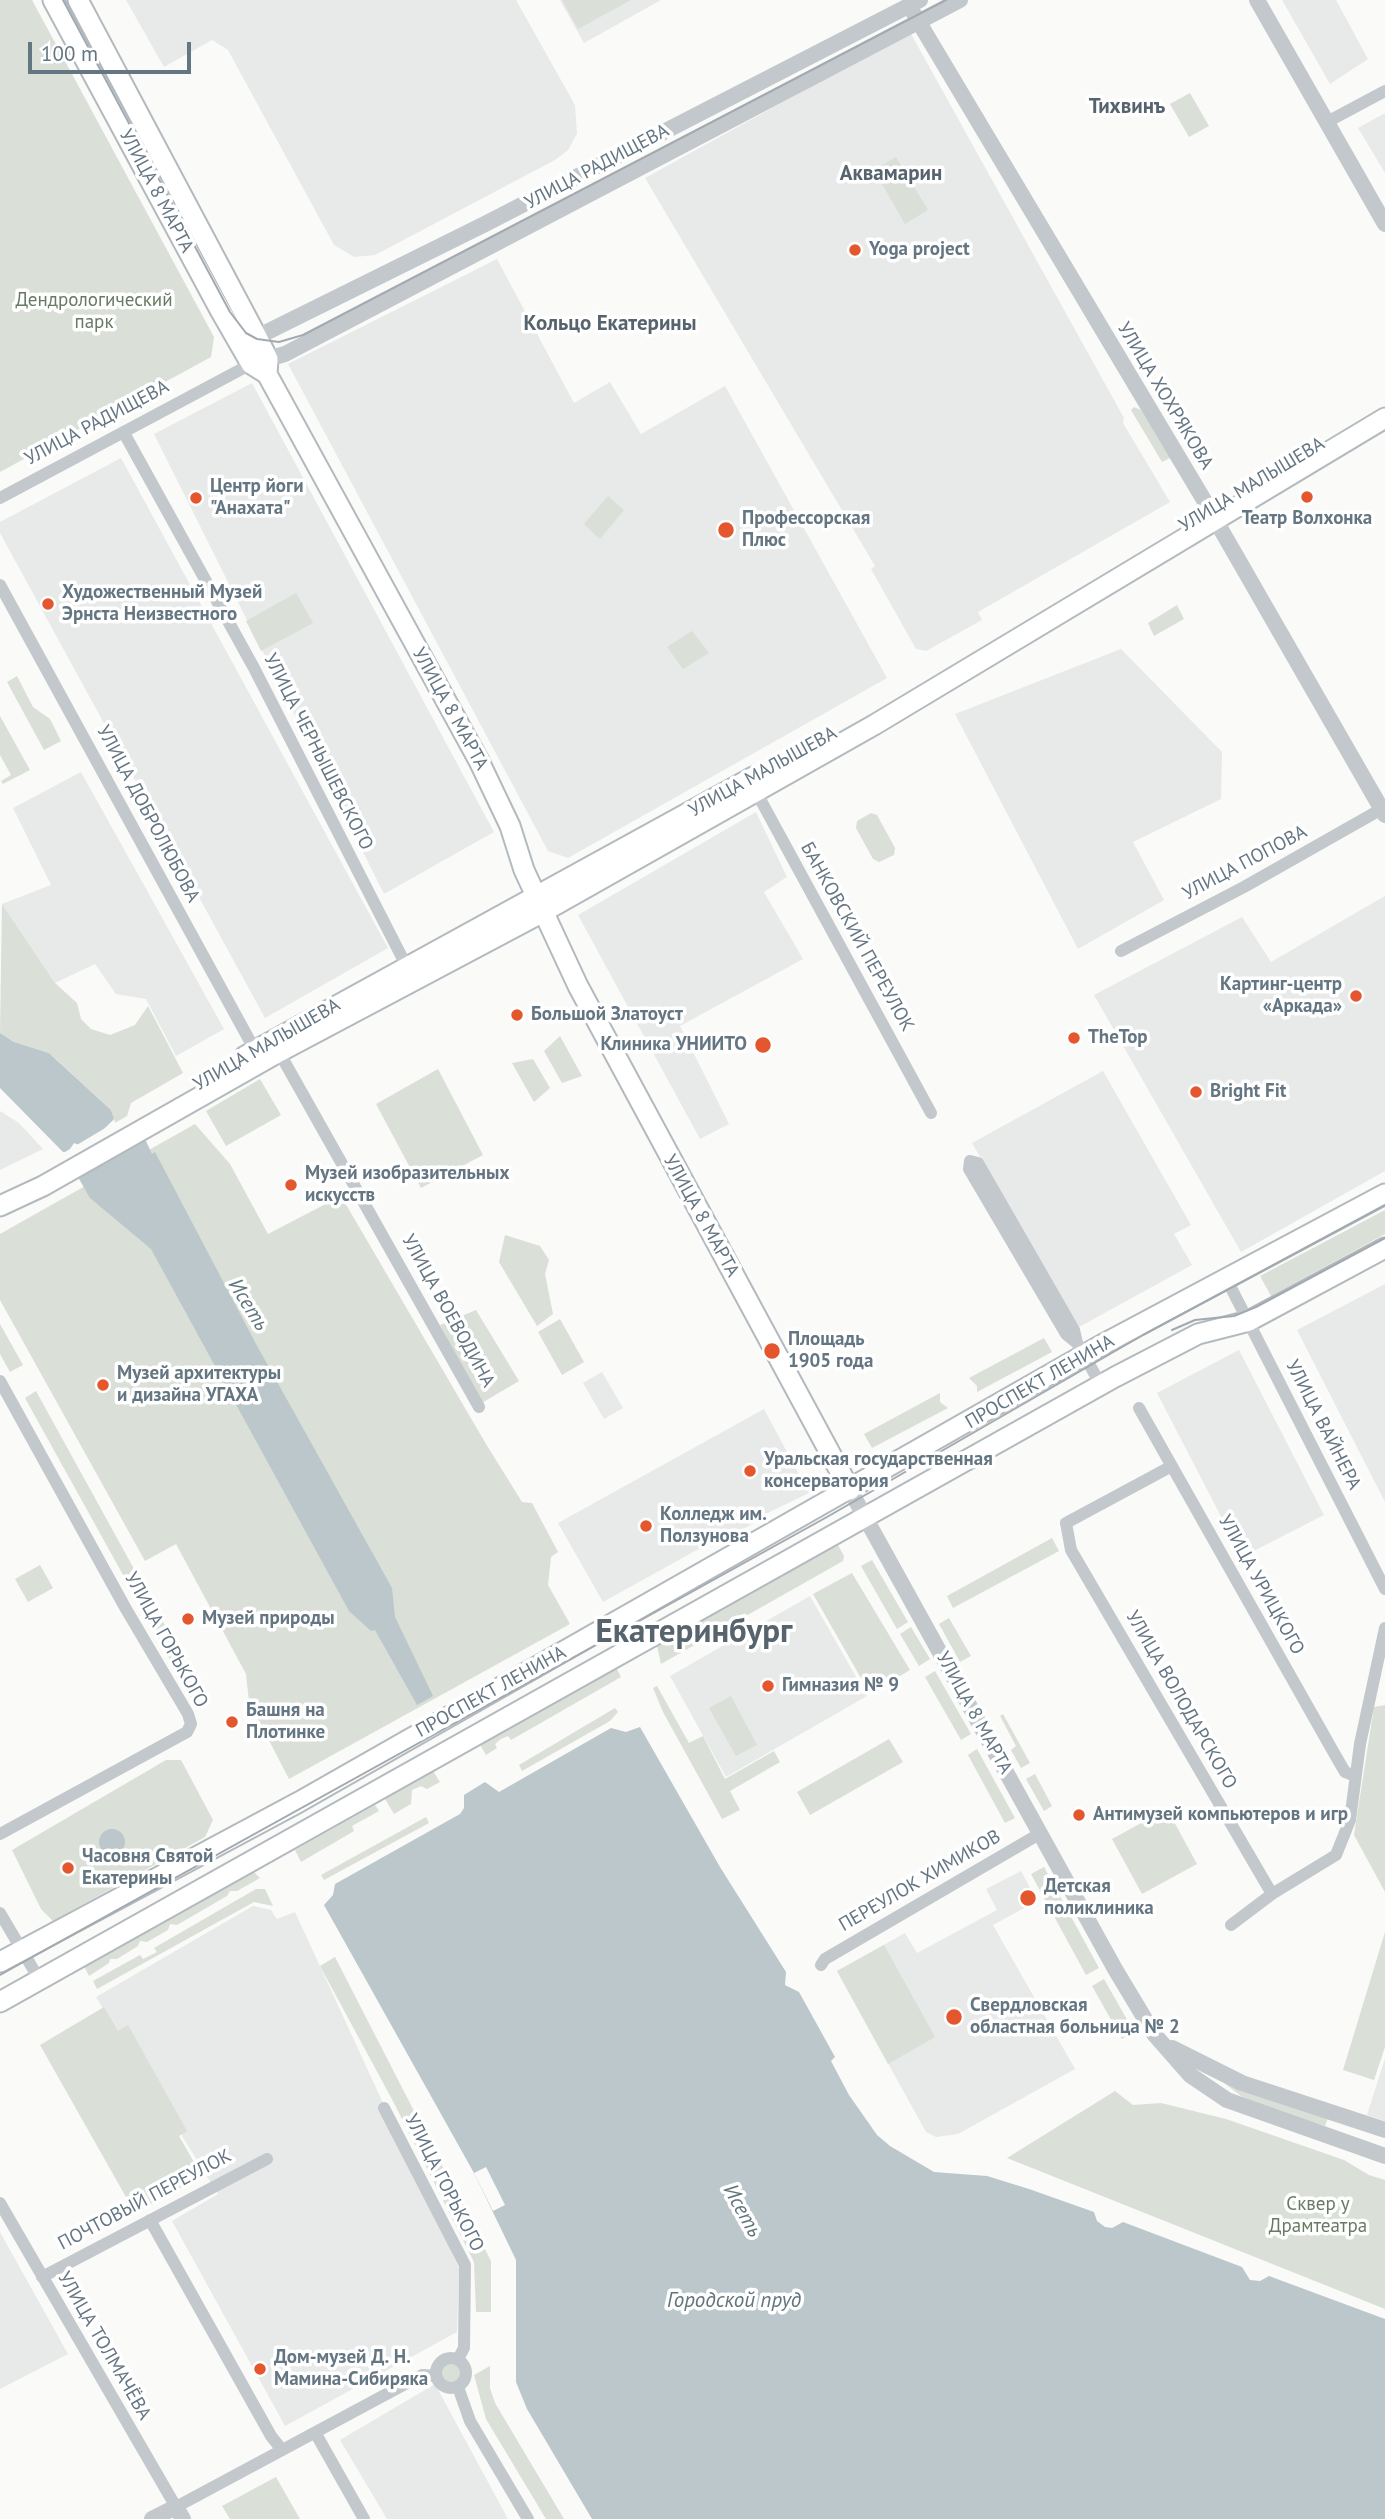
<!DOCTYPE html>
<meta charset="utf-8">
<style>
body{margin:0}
#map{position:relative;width:1385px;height:2519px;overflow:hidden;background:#fafaf8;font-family:"PT Sans",sans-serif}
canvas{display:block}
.scale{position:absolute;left:28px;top:42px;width:163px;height:32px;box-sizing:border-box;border:4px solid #657683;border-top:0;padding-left:9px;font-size:21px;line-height:24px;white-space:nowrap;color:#657683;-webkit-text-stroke:5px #fff;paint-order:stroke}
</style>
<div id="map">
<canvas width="1385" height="2519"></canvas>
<div class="scale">100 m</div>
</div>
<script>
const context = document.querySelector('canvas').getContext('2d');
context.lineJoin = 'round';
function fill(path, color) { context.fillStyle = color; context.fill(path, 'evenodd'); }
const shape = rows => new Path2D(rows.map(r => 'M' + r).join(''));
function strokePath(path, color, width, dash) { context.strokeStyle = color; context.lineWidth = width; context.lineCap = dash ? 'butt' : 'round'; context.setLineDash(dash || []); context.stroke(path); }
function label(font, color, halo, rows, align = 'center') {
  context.font = font + ' "PT Sans",sans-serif'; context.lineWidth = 7; context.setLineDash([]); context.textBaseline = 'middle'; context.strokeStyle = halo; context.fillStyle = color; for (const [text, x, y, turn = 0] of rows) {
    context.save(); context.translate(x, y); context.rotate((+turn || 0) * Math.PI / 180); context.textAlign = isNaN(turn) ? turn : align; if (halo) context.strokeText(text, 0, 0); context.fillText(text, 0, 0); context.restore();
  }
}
const built = shape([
 [126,0,516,0,575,105,577,134,568,150,555,160,375,255,354,257,334,245,228,50,212,40,164,67],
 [560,0,661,0,584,43],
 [1282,0,1336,0,1368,59,1330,84],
 [910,32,1124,418,1123,423,1170,502,978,612,982,620,926,651,916,649,871,569,875,566,645,178],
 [1385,113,1385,173,1358,128],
 [497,259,574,403,610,382,641,434,725,386,887,678,568,858,548,851,288,364],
 [252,383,494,832,384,894,154,434],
 [121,458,388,948,265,1018,0,533,0,522],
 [1121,649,1222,752,1221,799,1133,842,1164,900,1078,949,955,714],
 [81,772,224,1029,176,1056,146,999,116,994,95,964,55,983,2,904,51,885,13,808],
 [756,812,787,877,764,892,803,959,680,1026,729,1124,700,1139,578,915],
 [1385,896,1385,1171,1241,1252,1094,995,1242,917,1271,962],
 [1103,1071,1191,1225,1174,1234,1192,1265,1079,1327,972,1143],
 [0,1111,19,1123,43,1149,0,1170],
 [1385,1284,1385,1502,1297,1330],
 [1239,1350,1324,1515,1242,1557,1157,1393],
 [602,1372,623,1408,604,1419,583,1383],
 [764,1409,809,1493,753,1520,754,1523,736,1533,733,1530,603,1602,558,1523],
 [810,1596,867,1696,726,1777,670,1676],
 [1021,1871,1037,1901,993,1925,1075,2069,958,2134,936,2137,926,2132,837,1971,905,1933,917,1953,997,1910,986,1889],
 [253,1906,271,1910,277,1919,295,1912,459,2268,457,2332,285,2426,172,2221,218,2194,96,1997],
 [1385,2058,1385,2121,1367,2115],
 [0,2232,68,2354,0,2389],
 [435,2384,508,2519,387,2519,340,2440]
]);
const green = shape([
 [0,0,32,0,214,337,211,357,0,472],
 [562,0,631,0,578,29],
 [1190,93,1209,126,1189,137,1170,104],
 [896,157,928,210,905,224,874,170],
 [1134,407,1141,410,1170,458,1162,462,1131,410],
 [608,496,624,510,600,539,584,524],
 [296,593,313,623,261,651,246,621],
 [1177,605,1184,619,1154,636,1148,623],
 [692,631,709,653,683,669,667,647],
 [17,676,33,707,50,719,61,741,44,750,7,682],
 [0,716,30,770,3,784,1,781,11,775,0,755],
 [871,813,877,815,895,848,894,855,879,862,873,859,856,828,857,821],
 [2,904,55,983,77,1003,81,1019,91,1029,110,1035,135,1025,148,1006,183,1073,131,1103,127,1116,115,1123,111,1110,56,1059,49,1053,14,1042,0,1033],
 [560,1036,582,1076,562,1083,544,1051],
 [533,1059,550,1088,534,1102,512,1063],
 [438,1069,483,1155,421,1188,376,1104],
 [260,1079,281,1115,226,1146,206,1111],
 [195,1124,230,1164,268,1234,341,1196,486,1444,522,1502,532,1503,558,1552,551,1557,548,1585,570,1624,289,1779,249,1702,246,1674,176,1544,145,1561,0,1300,0,1234],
 [1385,1210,1385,1234,1271,1296,1260,1276],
 [505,1235,540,1246,549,1260,545,1274,553,1314,537,1326,499,1262],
 [476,1310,519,1381,480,1404,440,1325],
 [560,1319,584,1362,562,1375,538,1332],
 [0,1324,23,1365,10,1372,0,1354],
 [1044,1338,1052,1352,977,1392,977,1386,969,1378],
 [36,1391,204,1696,194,1703,25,1398],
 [940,1393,940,1402,948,1408,872,1448,864,1434],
 [1052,1538,1059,1551,953,1608,947,1596],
 [838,1545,844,1556,843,1561,661,1664,657,1646,662,1641],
 [872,1560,908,1622,897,1629,861,1566],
 [40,1565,53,1588,28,1602,15,1579],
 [852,1573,910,1670,870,1694,813,1594],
 [949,1618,971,1656,960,1662,939,1624],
 [911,1627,930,1659,919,1666,900,1634],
 [615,1665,621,1677,511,1740,508,1736,501,1739,495,1744,497,1748,486,1755,478,1741],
 [935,1671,971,1734,961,1740,925,1677],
 [657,1686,689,1743,703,1736,725,1779,774,1751,780,1762,730,1791,740,1810,722,1819,663,1712,653,1688],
 [731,1696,757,1745,736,1756,709,1708],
 [1385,1705,1385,1892,1354,1835,1374,1707],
 [615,1708,618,1712,610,1721,522,1771,519,1765],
 [1003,1714,1030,1763,1021,1768,1011,1750,1016,1746,1000,1716],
 [889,1739,903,1762,810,1815,797,1792],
 [977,1749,1015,1818,1005,1823,968,1755],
 [166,1760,181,1760,213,1820,205,1837,53,1921,41,1909,12,1850],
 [433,1771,440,1782,427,1789,421,1786,412,1790,411,1804,394,1814,385,1799],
 [1035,1774,1052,1806,1044,1811,1026,1779],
 [375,1805,379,1811,352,1826,354,1831,301,1862,295,1850],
 [1167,1809,1197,1864,1142,1894,1112,1839],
 [426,1817,429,1823,324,1880,321,1875],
 [1044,1867,1099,1968,1086,1975,1031,1874],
 [252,1870,260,1878,237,1891,230,1891,227,1896,177,1925,170,1924,168,1930,147,1942,140,1941,138,1946,117,1959,110,1959,109,1963,89,1976,83,1964],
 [256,1889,265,1889,273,1906,254,1902,97,1989,93,1981,140,1955,143,1959,157,1952,154,1948],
 [1385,1932,1385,2047,1374,2080,1343,2070],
 [884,1945,935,2037,888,2064,837,1971],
 [335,1957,491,2261,491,2312,476,2312,474,2262,394,2103,320,1966],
 [1104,1979,1134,2032,1122,2039,1092,1986],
 [104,2007,118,2031,128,2025,187,2131,179,2136,202,2176,135,2213,40,2045],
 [1224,2083,1328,2118,1325,2126,1263,2107,1241,2096],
 [1115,2091,1133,2105,1161,2103,1226,2119,1344,2160,1369,2175,1385,2180,1385,2309,1007,2158],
 '438 2373a12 12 0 1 1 24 0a12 12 0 1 1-24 0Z',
 [490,2366,490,2388,495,2403,564,2519,546,2519,486,2419,474,2375],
 [276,2477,300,2519,230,2519,222,2506]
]);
const water = shape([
 [0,1033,14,1042,49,1053,111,1110,114,1119,102,1131,117,1154,145,1139,152,1154,155,1152,256,1344,392,1588,395,1617,433,1696,426,1700,417,1705,375,1630,371,1631,349,1611,151,1249,90,1198,78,1177,95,1167,79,1145,74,1143,68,1152,63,1152,0,1088],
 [640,1727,720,1867,786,1972,785,1985,799,1992,835,2057,831,2061,849,2095,877,2135,890,2146,934,2172,987,2176,1029,2189,1094,2212,1097,2221,1105,2227,1112,2228,1123,2222,1242,2267,1250,2280,1260,2281,1269,2276,1385,2319,1385,2519,592,2519,527,2409,516,2382,516,2260,474,2173,324,1905,333,1895,335,1884,460,1814,464,1808,464,1795,485,1782,499,1792,611,1728,626,1732],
 '99 1842a13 13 0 1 1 26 0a13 13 0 1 1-26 0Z'
]);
const pier = shape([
 [117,1121,107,1131,118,1148,89,1165,75,1147,70,1155,60,1155],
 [486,2167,505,2205,493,2211,474,2173]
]);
const minor = shape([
 [1327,122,1385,91],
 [124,433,254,668,409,971],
 [0,498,251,364],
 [0,585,257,1054],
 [753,786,931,1113],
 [1121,951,1244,887,1385,807],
 [279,1052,479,1407],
 [1226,1278,1385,1589],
 [1077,1343,1066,1334,969,1169,970,1161,978,1163,1074,1330,1077,1343,1101,1385],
 [0,1381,126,1609,188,1714,191,1724,187,1732,0,1834],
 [1139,1408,1334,1753,1345,1772,1355,1776],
 [1170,1467,1066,1523,1071,1550,1272,1894],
 [0,1913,39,1979],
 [1231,1925,1272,1894,1336,1855,1350,1820,1360,1744,1385,1628],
 [821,1965,825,1959,1041,1833],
 [384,2108,465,2265,464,2348,458,2359],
 [0,2203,176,2507,422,2375,436,2376],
 [150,2220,271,2436,282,2450],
 [42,2277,267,2159],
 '436 2373a15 15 0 1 1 30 0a15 15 0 1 1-30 0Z',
 [458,2387,470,2421,528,2519],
 [316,2434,364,2519]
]);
const tertiary = shape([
 [1257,0,1385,224],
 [914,14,1204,500,1385,815],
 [252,345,257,337,485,224,920,0],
 [257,362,285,354,960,0],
 [850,1490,1115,1969,1154,2034,1190,2075,1227,2100,1385,2156],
 [1172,2048,1242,2083,1385,2130],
 [152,2519,176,2507,183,2519]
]);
const secondary = shape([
 [53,0,220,310,251,364,267,374,479,761,510,826,524,870,578,986,850,1490],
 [78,0,257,337,268,359,267,374],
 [245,1056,753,777],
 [0,1206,43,1186,279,1052,543,912,874,725,1385,418],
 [0,1962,299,1802,1098,1347,1385,1194],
 [0,2002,1115,1377,1198,1334,1249,1321,1385,1248]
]);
const tram = shape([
 [63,0,230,312,246,333,257,339,279,342,303,335,946,0],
 [1172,1330,1195,1320,1234,1316,1256,1307,1385,1238],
 [0,1975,827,1517,1143,1335,1385,1205]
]);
const markers = [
 [855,250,7,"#e4572e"],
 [1307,497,7,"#e4572e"],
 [196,498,7,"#e4572e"],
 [726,530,9,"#e4572e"],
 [48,604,7,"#e4572e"],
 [1356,996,7,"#e4572e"],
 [517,1015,7,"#e4572e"],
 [1074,1038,7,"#e4572e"],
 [763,1045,9,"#e4572e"],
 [1196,1092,7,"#e4572e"],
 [291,1185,7,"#e4572e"],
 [772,1351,9,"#e4572e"],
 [103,1385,7,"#e4572e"],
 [750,1471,7,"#e4572e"],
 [646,1526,7,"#e4572e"],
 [188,1619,7,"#e4572e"],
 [768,1686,7,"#e4572e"],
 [232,1722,7,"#e4572e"],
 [1079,1815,7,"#e4572e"],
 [68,1868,7,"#e4572e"],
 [1028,1898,9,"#e4572e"],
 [954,2017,9,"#e4572e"],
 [260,2369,7,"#e4572e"]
];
const streetNames = [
 ["УЛИЦА РАДИЩЕВА",597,167,-28],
 ["УЛИЦА 8 МАРТА",156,191,62],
 ["УЛИЦА ХОХРЯКОВА",1165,396,59],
 ["УЛИЦА РАДИЩЕВА",97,423,-28],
 ["УЛИЦА МАЛЫШЕВА",1252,485,-31],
 ["УЛИЦА 8 МАРТА",450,709,61],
 ["УЛИЦА ЧЕРНЫШЕВСКОГО",318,752,63],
 ["УЛИЦА МАЛЫШЕВА",763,772,-29],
 ["УЛИЦА ДОБРОЛЮБОВА",148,814,62],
 ["УЛИЦА ПОПОВА",1245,863,-28],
 ["БАНКОВСКИЙ ПЕРЕУЛОК",857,937,61],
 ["УЛИЦА МАЛЫШЕВА",267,1045,-30],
 ["УЛИЦА 8 МАРТА",701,1216,61],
 ["УЛИЦА ВОЕВОДИНА",448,1311,61],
 ["ПРОСПЕКТ ЛЕНИНА",1040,1382,-30],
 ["УЛИЦА ВАЙНЕРА",1323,1425,63],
 ["УЛИЦА УРИЦКОГО",1261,1585,61],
 ["УЛИЦА ГОРЬКОГО",166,1640,61],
 ["ПРОСПЕКТ ЛЕНИНА",491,1692,-29],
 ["УЛИЦА ВОЛОДАРСКОГО",1181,1700,60],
 ["УЛИЦА 8 МАРТА",974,1713,61],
 ["ПЕРЕУЛОК ХИМИКОВ",920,1881,-30],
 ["УЛИЦА ГОРЬКОГО",444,2183,63],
 ["ПОЧТОВЫЙ ПЕРЕУЛОК",145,2200,-28],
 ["УЛИЦА ТОЛМАЧЁВА",104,2346,60]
];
const poiNames = [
 ["Yoga projeсt",869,250],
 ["Центр йоги",210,487],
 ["\"Анахата\"",210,509],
 ["Профессорская",742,519],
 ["Плюс",742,541],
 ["Театр Волхонка",1307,519,"center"],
 ["Художественный Музей",62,593],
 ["Эрнста Неизвестного",62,615],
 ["Картинг-центр",1342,985,"right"],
 ["«Аркада»",1342,1007,"right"],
 ["Большой Златоуст",531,1015],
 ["TheTop",1088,1038],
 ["Клиника УНИИТО",747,1045,"right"],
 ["Bright Fit",1210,1092],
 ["Музей изобразительных",305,1174],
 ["искусств",305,1196],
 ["Площадь",788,1340],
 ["1905 года",788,1362],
 ["Музей архитектуры",117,1374],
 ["и дизайна УГАХА",117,1396],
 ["Уральская государственная",764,1460],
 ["консерватория",764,1482],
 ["Колледж им.",660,1515],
 ["Ползунова",660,1537],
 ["Музей природы",202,1619],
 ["Гимназия № 9",782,1686],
 ["Башня на",246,1711],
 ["Плотинке",246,1733],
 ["Антимузей компьютеров и игр",1093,1815],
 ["Часовня Святой",82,1857],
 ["Екатерины",82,1879],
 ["Детская",1044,1887],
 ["поликлиника",1044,1909],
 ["Свердловская",970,2006],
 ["областная больница № 2",970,2028],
 ["Дом-музей Д. Н.",274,2358],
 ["Мамина-Сибиряка",274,2380]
];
const parkNames = [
 ["Дендрологический",94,301],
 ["парк",94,323],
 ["Сквер у",1318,2205],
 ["Драмтеатра",1318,2227]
];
const neighbourhoodNames = [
 ["Тихвинъ",1127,107],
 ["Аквамарин",891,174],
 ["Кольцо Екатерины",610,324]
];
const waterNames = [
 ["Исеть",248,1305,58],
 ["Исеть",742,2211,61],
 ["Городской пруд",734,2301]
];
const townNames = [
 ["Екатеринбург",694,1633]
];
fill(built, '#e8e9e9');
fill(green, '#dadfd7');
fill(water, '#bbc7cb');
fill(pier, '#fafaf8');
strokePath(secondary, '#b3babf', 23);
strokePath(minor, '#c3c8cc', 12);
strokePath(tertiary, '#c3c8cc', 16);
strokePath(secondary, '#fff', 19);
strokePath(tram, '#a2aab0', 2);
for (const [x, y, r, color] of markers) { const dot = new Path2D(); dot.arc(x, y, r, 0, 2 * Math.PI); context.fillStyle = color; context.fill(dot); strokePath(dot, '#fff', 2.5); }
label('19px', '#657683', '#fff', streetNames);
label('bold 19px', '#657683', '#fff', poiNames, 'left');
label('19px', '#687a64', '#fff', parkNames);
label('bold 21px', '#57646e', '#fff', neighbourhoodNames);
label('italic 21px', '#60757c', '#fff', waterNames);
label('bold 33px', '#57646e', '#fff', townNames);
</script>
